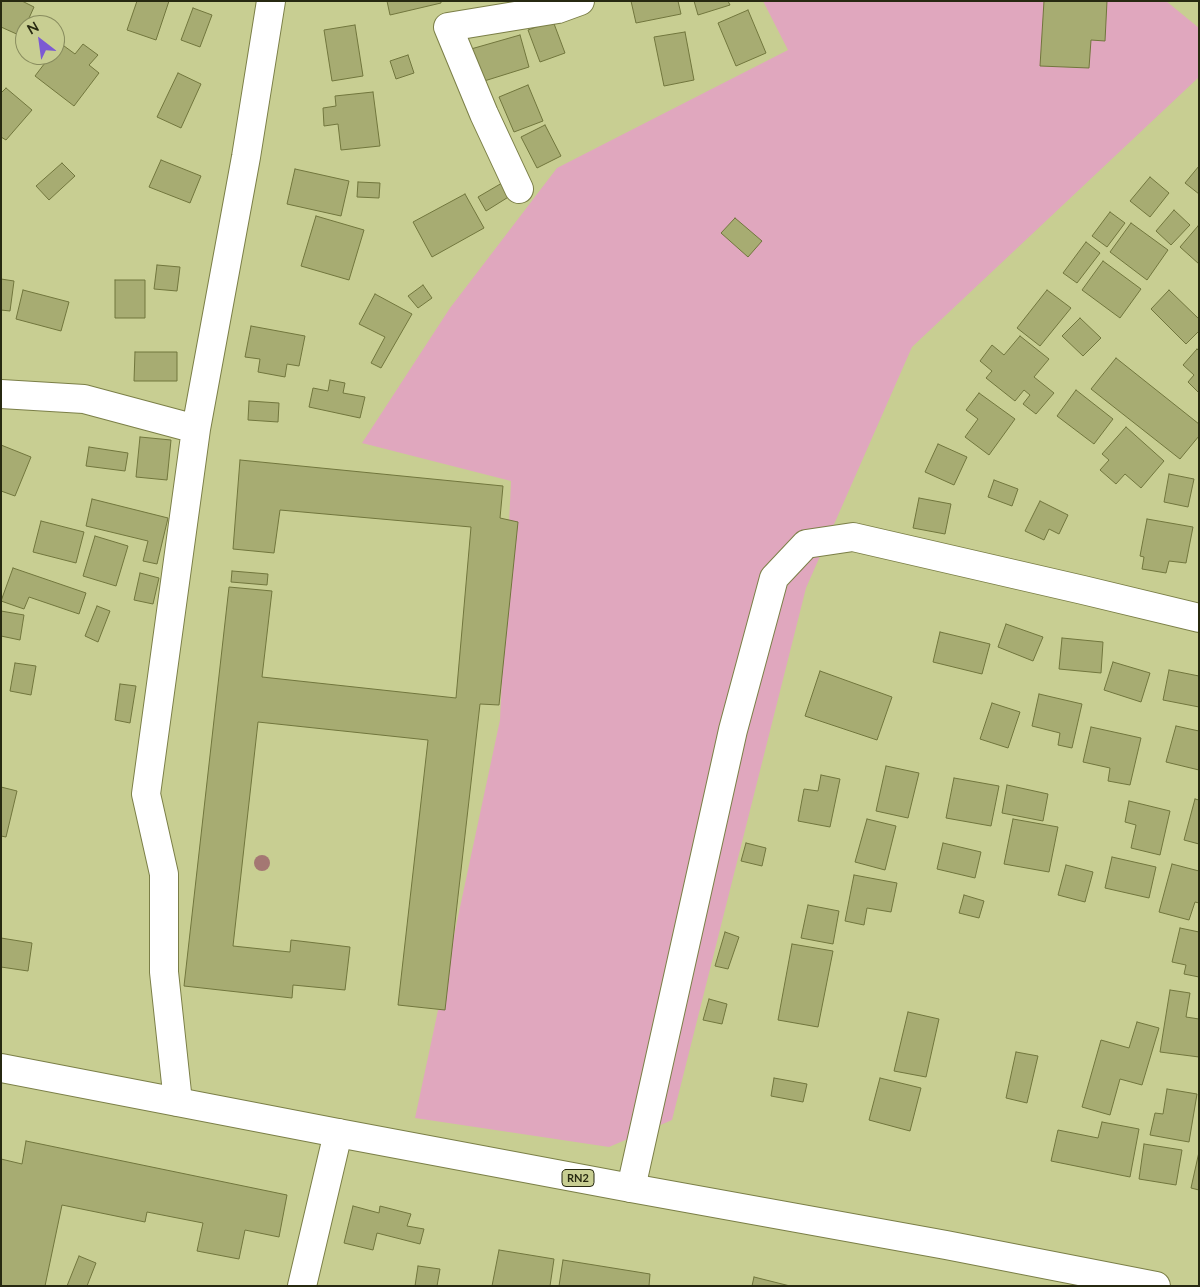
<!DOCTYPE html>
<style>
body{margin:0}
#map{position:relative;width:1200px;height:1287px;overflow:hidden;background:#c8ce92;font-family:Lato,sans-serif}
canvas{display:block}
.frame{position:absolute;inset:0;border:2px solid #272911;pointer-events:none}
.north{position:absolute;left:15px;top:15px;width:50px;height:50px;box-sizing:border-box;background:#c8ce92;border:1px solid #888c5e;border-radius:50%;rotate:330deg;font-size:14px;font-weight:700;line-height:20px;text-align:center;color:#272911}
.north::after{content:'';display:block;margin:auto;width:18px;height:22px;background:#7c59d3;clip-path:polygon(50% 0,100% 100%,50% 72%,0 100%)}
</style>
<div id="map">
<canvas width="1200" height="1287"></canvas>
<div class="frame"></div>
<div class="north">N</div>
</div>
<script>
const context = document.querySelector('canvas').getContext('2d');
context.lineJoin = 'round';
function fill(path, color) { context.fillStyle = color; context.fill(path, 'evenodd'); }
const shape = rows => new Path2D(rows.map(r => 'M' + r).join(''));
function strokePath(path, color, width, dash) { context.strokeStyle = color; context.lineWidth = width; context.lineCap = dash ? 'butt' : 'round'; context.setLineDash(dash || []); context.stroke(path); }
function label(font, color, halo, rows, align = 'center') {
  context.font = font + ' Lato,sans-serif'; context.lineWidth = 4; context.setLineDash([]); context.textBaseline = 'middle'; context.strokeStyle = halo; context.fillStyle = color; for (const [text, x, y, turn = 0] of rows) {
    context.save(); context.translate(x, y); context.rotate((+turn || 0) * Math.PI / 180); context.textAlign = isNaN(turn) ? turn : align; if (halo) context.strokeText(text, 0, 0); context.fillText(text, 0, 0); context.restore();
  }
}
const green = shape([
 [763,1,1166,1,1199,28,1199,77,912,347,806,588,672,1120,609,1147,415,1118,500,720,511,481,362,443,450,308,557,168,788,50]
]);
const building = shape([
 [1,1,22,1,34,7,21,36,1,27,1,1],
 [137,1,169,1,156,40,127,30,137,1],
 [387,1,441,1,441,3,390,15,387,1],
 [631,1,678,1,681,14,636,23,631,1],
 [694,1,728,1,730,5,698,15,694,1],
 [1044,1,1107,1,1105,41,1091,40,1089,68,1040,66,1044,1],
 [193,8,212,15,200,47,181,40,193,8],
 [748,10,766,53,736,66,718,23,748,10],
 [553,21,565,53,540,62,528,30,553,21],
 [355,25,363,76,332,81,324,30,355,25],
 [685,32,694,80,664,86,654,37,685,32],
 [520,35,529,67,481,82,471,49,520,35],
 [60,43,75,54,83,44,98,55,89,65,99,73,74,106,35,76,51,55,55,55,55,50,60,43],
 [408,55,414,73,396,79,390,61,408,55],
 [178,73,201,84,181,128,157,117,178,73],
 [528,85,543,121,514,132,499,97,528,85],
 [6,88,32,110,6,140,1,137,1,93,6,88],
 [373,92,380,146,341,150,338,124,324,126,323,108,336,106,335,96,373,92],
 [545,125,561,156,537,168,521,137,545,125],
 [161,160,201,176,190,203,149,187,161,160],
 [62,163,75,176,49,200,36,186,62,163],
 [1199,166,1199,194,1185,183,1199,166],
 [295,169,349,181,341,216,287,204,295,169],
 [1150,177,1169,193,1150,217,1130,201,1150,177],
 [358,182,380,183,379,198,357,197,358,182],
 [502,183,510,196,486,211,478,197,502,183],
 [465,194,484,228,432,257,413,222,465,194],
 [1174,210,1190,225,1171,245,1156,231,1174,210],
 [1110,212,1125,223,1107,247,1092,236,1110,212],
 [316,216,364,230,349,280,301,266,316,216],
 [735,218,762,241,748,257,721,233,735,218],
 [1131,223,1168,250,1147,280,1110,252,1131,223],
 [1198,226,1199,227,1199,264,1180,247,1198,226],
 [1086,242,1100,253,1077,283,1063,273,1086,242],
 [1103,261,1141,289,1120,318,1082,290,1103,261],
 [157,265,180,267,177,291,154,289,157,265],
 [1,279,14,281,10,311,1,310,1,279],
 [115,280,145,280,145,318,115,318,115,280],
 [423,285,432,298,418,308,408,296,423,285],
 [23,290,69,302,61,331,16,319,23,290],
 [1047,290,1071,308,1040,346,1017,328,1047,290],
 [1169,290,1199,319,1199,331,1186,344,1151,309,1169,290],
 [375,294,412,314,381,368,371,363,385,337,359,324,375,294],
 [1080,318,1101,338,1083,356,1062,336,1080,318],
 [251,326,305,336,299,366,287,364,285,377,258,372,260,359,245,357,251,326],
 [1020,336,1049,359,1034,377,1054,393,1036,414,1023,404,1030,395,1024,390,1015,401,986,378,992,371,980,361,992,345,1004,355,1020,336],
 [1197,349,1199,351,1199,393,1188,382,1194,375,1183,365,1197,349],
 [135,352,177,352,177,381,134,381,135,352],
 [1116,358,1199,424,1199,436,1180,459,1091,389,1116,358],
 [330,380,345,383,343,393,365,397,360,418,309,407,313,388,328,391,330,380],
 [1076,390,1113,419,1094,444,1057,416,1076,390],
 [979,393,1015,419,989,455,965,437,978,419,966,410,979,393],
 [249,401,279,403,278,422,248,420,249,401],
 [1126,427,1164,461,1141,488,1125,474,1116,484,1100,470,1109,460,1102,454,1126,427],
 [140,437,171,440,167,480,136,477,140,437],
 [938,444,967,457,954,485,925,472,938,444],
 [1,445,31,457,15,496,1,491,1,445],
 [89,447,128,453,125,471,86,466,89,447],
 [240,460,503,486,500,518,518,522,499,705,480,704,445,1010,398,1005,428,740,258,722,233,946,290,952,291,940,350,947,345,990,293,985,292,998,184,986,229,587,272,591,262,677,456,698,471,527,280,510,274,553,233,549,240,460],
 [1169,474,1194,479,1188,507,1164,502,1169,474],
 [994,480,1018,489,1012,506,988,497,994,480],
 [919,498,951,504,945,534,913,528,919,498],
 [92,499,168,518,157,564,143,561,148,541,86,526,92,499],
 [1040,501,1068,515,1059,534,1049,529,1044,540,1025,531,1040,501],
 [1147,519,1193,527,1186,563,1169,561,1166,573,1142,569,1144,557,1140,556,1147,519],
 [41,521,84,532,76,563,33,552,41,521],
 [95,536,128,546,116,586,83,576,95,536],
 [13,568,86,593,79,614,29,597,24,609,1,601,13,568],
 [232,571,268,574,267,585,231,582,232,571],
 [140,573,159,578,153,604,134,600,140,573],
 [97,606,110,611,98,642,85,636,97,606],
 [1,611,24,615,20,640,1,636,1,611],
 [1006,624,1043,637,1033,661,998,647,1006,624],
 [940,632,990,644,982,674,933,662,940,632],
 [1062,638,1103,642,1101,673,1059,669,1062,638],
 [1113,662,1150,673,1141,702,1104,690,1113,662],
 [15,663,36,666,31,695,10,691,15,663],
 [1169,670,1199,676,1199,707,1163,700,1169,670],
 [820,671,892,697,877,740,805,716,820,671],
 [120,684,136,686,130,723,115,720,120,684],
 [1039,694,1082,704,1072,748,1058,745,1060,733,1032,726,1039,694],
 [992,703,1020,712,1008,748,980,739,992,703],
 [1176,726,1199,731,1199,770,1166,762,1176,726],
 [1091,727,1141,738,1130,785,1108,781,1110,768,1083,762,1091,727],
 [886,766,919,773,908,818,876,811,886,766],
 [821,775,840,779,830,827,798,821,804,789,818,791,821,775],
 [954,778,999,786,991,826,946,818,954,778],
 [1007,785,1048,794,1043,821,1002,813,1007,785],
 [1,787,17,791,6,837,1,836,1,787],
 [1195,799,1199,800,1199,844,1184,840,1195,799],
 [1129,801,1170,811,1160,855,1131,848,1136,825,1125,822,1129,801],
 [867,819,896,826,885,870,855,862,867,819],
 [1013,819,1058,827,1049,872,1004,864,1013,819],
 [746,843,766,848,762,866,741,861,746,843],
 [943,843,981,852,975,878,937,869,943,843],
 [1112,857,1156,867,1149,898,1105,888,1112,857],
 [1172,864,1199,871,1199,903,1195,902,1189,920,1159,912,1172,864],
 [1066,865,1093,872,1085,902,1058,895,1066,865],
 [854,875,897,883,891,912,867,908,864,925,845,921,854,875],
 [964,895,984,901,979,918,959,913,964,895],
 [808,905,839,911,833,944,801,938,808,905],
 [1180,928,1199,932,1199,977,1184,974,1186,965,1172,962,1180,928],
 [725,932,739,937,728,969,715,966,725,932],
 [1,938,32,943,28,971,1,967,1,938],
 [792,944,833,951,818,1027,778,1020,792,944],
 [1170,990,1190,993,1186,1017,1199,1019,1199,1057,1160,1052,1170,990],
 [709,999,727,1004,722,1024,703,1020,709,999],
 [908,1012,939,1019,926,1077,894,1071,908,1012],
 [1137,1022,1159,1028,1142,1085,1120,1079,1110,1115,1082,1107,1101,1040,1129,1048,1137,1022],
 [1016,1052,1038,1056,1027,1103,1006,1098,1016,1052],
 [774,1078,807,1084,803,1102,771,1096,774,1078],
 [880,1078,921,1088,910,1131,869,1120,880,1078],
 [1167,1089,1197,1094,1189,1142,1150,1135,1155,1113,1163,1114,1167,1089],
 [1102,1122,1139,1129,1130,1177,1051,1161,1058,1130,1098,1138,1102,1122],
 [26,1141,287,1195,279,1237,245,1230,239,1259,197,1251,203,1223,147,1212,145,1222,62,1205,45,1286,1,1286,1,1159,22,1164,26,1141],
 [1144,1144,1182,1150,1176,1185,1139,1179,1144,1144],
 [1199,1152,1199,1190,1191,1188,1199,1152],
 [353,1206,379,1213,380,1206,411,1214,407,1226,424,1229,420,1244,377,1233,373,1250,344,1243,353,1206],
 [499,1250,554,1259,550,1286,492,1286,499,1250],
 [79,1256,96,1263,87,1286,67,1286,79,1256],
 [563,1260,650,1274,649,1286,559,1286,563,1260],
 [418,1266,440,1269,437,1286,415,1286,418,1266],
 [754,1277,790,1286,752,1286,754,1277]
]);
const minor = shape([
 [519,189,484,114,448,27,558,9,580,1],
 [1,394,84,399,196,429],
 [178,1102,164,972,164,874,146,794,196,429,246,157,271,1],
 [631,1188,733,730,774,578,806,544,853,537,1083,590,1199,618],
 [302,1286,338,1133]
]);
const trunk = shape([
 [1,1068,338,1133,631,1188,946,1245,1156,1286]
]);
const trees = [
 [262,863]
];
const shields = [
 [578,1178,32]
];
const shieldNames = [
 ["RN2",578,1178]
];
fill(green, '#e0a7be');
fill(building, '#a7ac72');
strokePath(building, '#71763d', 1);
strokePath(minor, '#7b7f47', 30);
strokePath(trunk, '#7b7f47', 30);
strokePath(minor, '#fff', 28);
strokePath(trunk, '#fff', 28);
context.fillStyle = '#a47773';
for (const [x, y] of trees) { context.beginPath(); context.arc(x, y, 8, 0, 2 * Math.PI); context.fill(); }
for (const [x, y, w] of shields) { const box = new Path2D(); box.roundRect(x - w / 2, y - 8.5, w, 17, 4); context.fillStyle = '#c8ce92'; context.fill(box); strokePath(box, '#272911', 1); }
label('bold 11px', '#272911', null, shieldNames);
</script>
